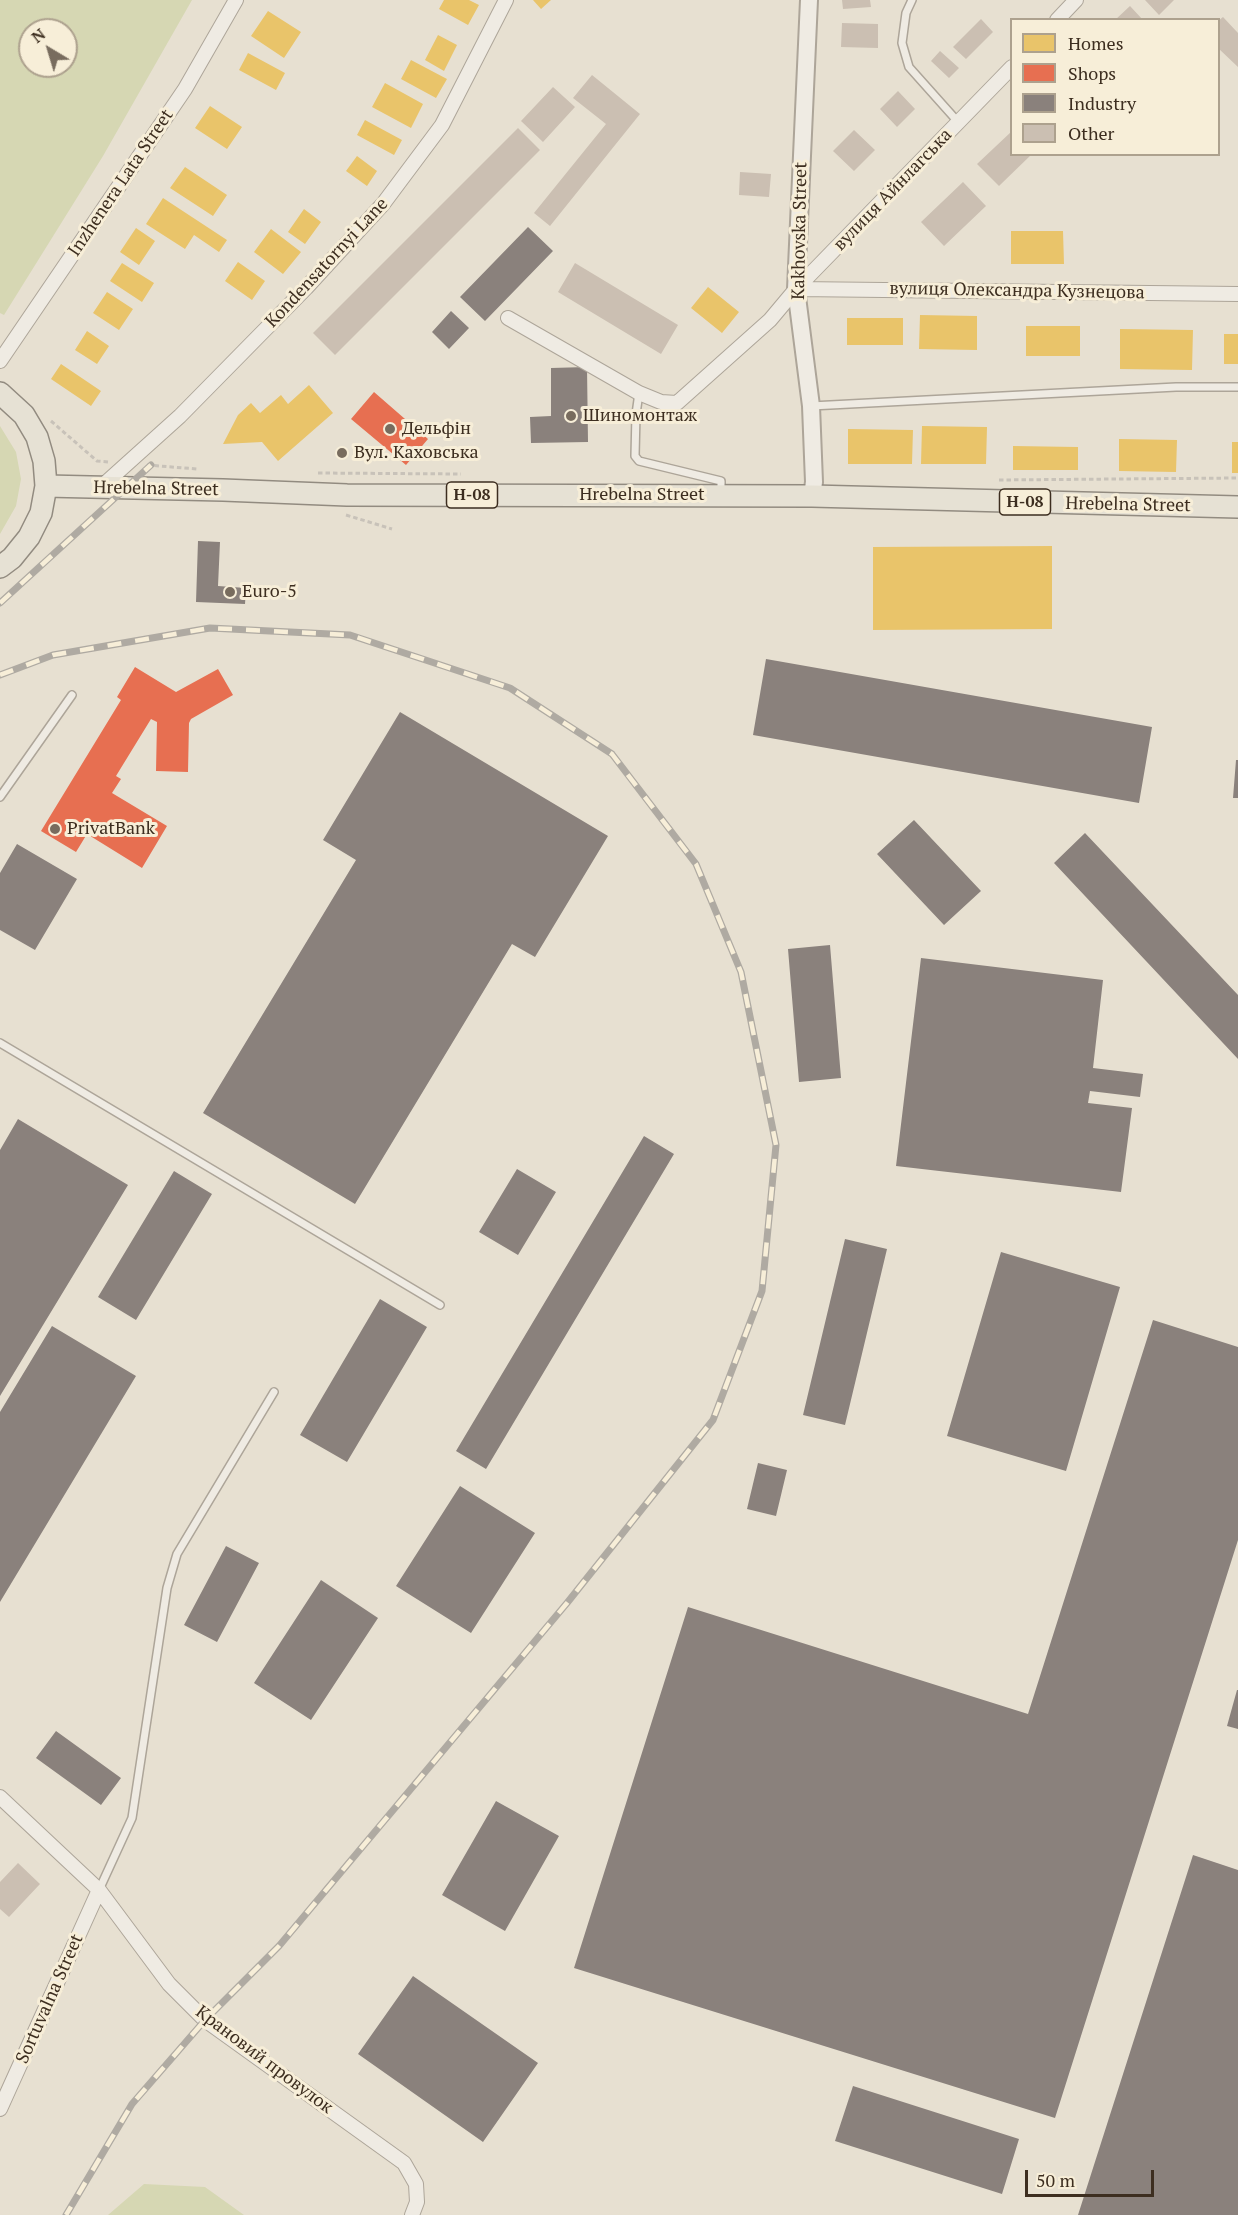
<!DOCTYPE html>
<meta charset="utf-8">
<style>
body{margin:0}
#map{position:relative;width:1238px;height:2215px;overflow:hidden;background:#e7e0d1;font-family:"PT Serif",serif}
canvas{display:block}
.legend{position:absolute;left:1010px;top:18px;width:210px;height:138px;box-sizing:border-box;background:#f7eed8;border:2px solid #ada18e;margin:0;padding:8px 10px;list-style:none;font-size:18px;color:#3d2e20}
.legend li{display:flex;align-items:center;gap:12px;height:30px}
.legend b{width:30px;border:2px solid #ada18e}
.north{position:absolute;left:18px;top:18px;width:60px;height:60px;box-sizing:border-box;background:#f7eed8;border:2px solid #ada18e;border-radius:50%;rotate:322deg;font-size:16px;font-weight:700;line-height:24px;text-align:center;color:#3d2e20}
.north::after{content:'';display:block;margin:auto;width:21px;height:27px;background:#786c5e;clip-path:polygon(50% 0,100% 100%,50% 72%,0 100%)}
.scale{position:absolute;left:1025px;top:2170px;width:129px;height:27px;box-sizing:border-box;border:3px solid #3d2e20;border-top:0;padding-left:8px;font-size:18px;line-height:21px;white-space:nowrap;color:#3d2e20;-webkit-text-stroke:4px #f7eed8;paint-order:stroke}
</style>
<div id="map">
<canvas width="1238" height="2215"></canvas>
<ul class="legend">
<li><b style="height:16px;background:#e9c46a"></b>Homes</li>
<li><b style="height:16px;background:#e76f51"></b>Shops</li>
<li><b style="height:16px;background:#8a817c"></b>Industry</li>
<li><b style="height:16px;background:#cbbfb2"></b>Other</li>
</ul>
<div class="north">N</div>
<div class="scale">50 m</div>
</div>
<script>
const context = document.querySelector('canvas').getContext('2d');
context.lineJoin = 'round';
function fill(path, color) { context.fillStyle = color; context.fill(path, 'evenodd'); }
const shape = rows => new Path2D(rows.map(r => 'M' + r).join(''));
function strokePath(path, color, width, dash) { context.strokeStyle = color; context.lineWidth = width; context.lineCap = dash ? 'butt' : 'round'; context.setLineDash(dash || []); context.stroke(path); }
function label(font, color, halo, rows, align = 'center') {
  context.font = font + ' "PT Serif",serif'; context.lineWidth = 6; context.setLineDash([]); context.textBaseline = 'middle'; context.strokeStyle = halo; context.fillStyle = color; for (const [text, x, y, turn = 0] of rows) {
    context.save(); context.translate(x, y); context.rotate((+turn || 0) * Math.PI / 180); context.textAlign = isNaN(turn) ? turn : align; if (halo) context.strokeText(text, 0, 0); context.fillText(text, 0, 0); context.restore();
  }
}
const green = shape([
 [0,0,192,0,103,156,4,315,0,313],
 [30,30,66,30,66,66,30,66],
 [0,426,16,452,21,479,16,506,0,534],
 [144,2184,205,2187,244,2215,108,2215]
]);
const homes = shape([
 [444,0,469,0,479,5,468,25,439,9],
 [533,0,551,0,541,9],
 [268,11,301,32,284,58,251,36],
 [438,35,457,45,444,71,425,60],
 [248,53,285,73,276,90,239,70],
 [411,60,447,79,436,98,401,79],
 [385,83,423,104,411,128,372,107],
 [210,106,242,127,227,149,195,128],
 [365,120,402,140,394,155,357,135],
 [357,156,377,171,367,186,346,171],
 [185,167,227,195,213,216,170,188],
 [163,198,227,240,219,252,194,235,185,249,146,224],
 [304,209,321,222,305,244,288,232],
 [136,228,155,241,139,265,120,252],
 [271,229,301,252,283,274,254,252],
 [1011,231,1063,231,1064,264,1011,264],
 [238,262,265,281,252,300,225,281],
 [122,263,154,283,142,302,110,281],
 [708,287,739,312,722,333,691,308],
 [107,292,133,309,119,330,93,313],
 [920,315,977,316,977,350,919,349],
 [847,318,903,318,903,345,847,345],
 [1026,326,1080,326,1080,356,1026,356],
 [1120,329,1193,330,1192,370,1120,369],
 [87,331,109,346,97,364,75,350],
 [1224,334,1238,334,1238,364,1224,364],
 [61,364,101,391,91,406,51,379],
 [309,385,333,413,278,461,262,442,223,444,238,415,251,403,260,413,281,395,288,404],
 [922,426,987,427,986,464,921,464],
 [848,429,913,430,912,464,848,464],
 [1119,439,1177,440,1176,472,1119,471],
 [1232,442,1238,442,1238,473,1232,473],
 [1013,446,1078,447,1078,470,1013,470],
 [1052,546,1052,629,873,630,873,547]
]);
const shops = shape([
 [374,392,428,439,406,465,351,419],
 [135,667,176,692,218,669,233,695,191,719,189,723,188,772,156,771,157,722,151,719,116,776,121,779,112,793,167,826,142,868,87,834,76,852,41,831,121,700,117,697]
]);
const industry = shape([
 [528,227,553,251,485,321,460,297],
 [451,311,469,328,449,349,432,332],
 [587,367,588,442,531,443,530,417,551,416,551,368],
 [198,541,220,542,218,586,246,588,245,604,196,602],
 [766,659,1152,727,1139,803,753,735],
 [400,712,608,836,535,957,512,944,355,1204,203,1113,356,860,323,840],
 [1236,760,1238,760,1238,798,1233,798],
 [914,820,981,891,944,925,877,854],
 [1085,833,1238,995,1238,1059,1054,863],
 [17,844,77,879,35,950,0,930,0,873],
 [830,945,841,1078,799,1082,788,949],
 [921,958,1103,980,1093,1068,1143,1074,1140,1097,1090,1091,1088,1103,1132,1108,1121,1192,896,1166],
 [18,1119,128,1185,0,1396,0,1150],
 [644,1136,674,1154,486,1469,456,1451],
 [517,1169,556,1192,518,1255,479,1232],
 [174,1171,212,1194,136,1320,98,1297],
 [845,1239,887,1249,845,1425,803,1415],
 [1001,1252,1120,1287,1066,1471,947,1436],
 [380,1299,427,1327,347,1462,300,1435],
 [1153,1320,1238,1347,1238,1540,1055,2118,574,1968,688,1607,1028,1714],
 [52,1326,136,1376,0,1602,0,1412],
 [758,1463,787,1470,776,1516,747,1509],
 [460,1486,535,1533,471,1633,396,1586],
 [226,1546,259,1563,217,1642,184,1625],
 [321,1580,378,1618,311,1720,254,1683],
 [1237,1690,1238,1690,1238,1729,1227,1726],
 [56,1731,121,1778,101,1805,36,1758],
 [496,1801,559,1836,505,1931,442,1895],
 [1193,1855,1238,1870,1238,2215,1078,2215],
 [413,1976,538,2063,483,2142,358,2054],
 [853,2086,1019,2139,1002,2194,835,2141]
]);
const building = shape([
 [842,0,870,0,871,7,843,9],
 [1145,0,1174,0,1159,15],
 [1130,6,1143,20,1115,20],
 [1223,17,1238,33,1238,67,1218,48,1218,21],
 [981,19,993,32,966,59,953,47],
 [842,23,878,24,878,48,841,47],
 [940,51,959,68,949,78,931,61],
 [592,75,640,114,550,226,534,213,606,124,573,98],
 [553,87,575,107,543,142,521,121],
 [898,91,915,109,897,127,880,109],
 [518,128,540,150,335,355,313,333],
 [854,130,875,150,854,171,833,151],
 [1012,131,1012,154,1032,154,999,186,977,164],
 [740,172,771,174,769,197,739,195],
 [963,182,986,206,944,246,921,222],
 [575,263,678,325,661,354,558,292],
 [18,1863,40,1884,9,1917,0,1909,0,1882]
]);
const path = shape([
 [51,421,97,461,108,462],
 [147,465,197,469],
 [318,473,461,474],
 [999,480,1238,478],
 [346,515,392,529]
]);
const service = shape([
 [912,0,906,13,902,43,909,67,959,123],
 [639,393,636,414,635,456,639,461,721,481,721,492],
 [811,406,1176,387,1238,387],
 [0,797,72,695],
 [0,1043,440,1305],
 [99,1890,132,1818,167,1588,177,1554,274,1392]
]);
const minor = shape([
 [1057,20,1076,0],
 [796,289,1238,294],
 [508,318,639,393,661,402,677,403,770,320,796,289,1012,67],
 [0,361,185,89,236,0],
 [100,488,180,416,306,288,383,204,442,125,506,0],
 [0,1797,99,1890,169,1984,205,2020,404,2163,416,2184,417,2202,412,2215],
 [0,2109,99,1890]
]);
const tertiary = shape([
 [809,0,796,289,811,406,814,482,812,496]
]);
const primary = shape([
 [0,393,24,415,37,437,44,461,46,486,41,513,29,537,12,558,0,567],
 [46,486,223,490,347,495,812,496,1238,507]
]);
const rail = shape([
 [0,603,151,465],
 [0,675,53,655,210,628,350,635,510,688,612,754,696,864,741,972,776,1145,762,1291,713,1420,567,1603,279,1946,205,2020,132,2104,66,2215]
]);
const markers = [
 [571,416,6,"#786c5e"],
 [390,429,6,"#786c5e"],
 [342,453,6,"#786c5e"],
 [230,592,6,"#786c5e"],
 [55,829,6,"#786c5e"]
];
const shields = [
 [472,495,51],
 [1025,502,51]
];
const shieldNames = [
 ["Н-08",472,495],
 ["Н-08",1025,502]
];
const streetNames = [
 ["Inzhenera Lata Street",121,183,-56],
 ["вулиця Айнлагська",893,190,-46],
 ["Kakhovska Street",800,231,-89],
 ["Kondensatornyi Lane",327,263,-47],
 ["вулиця Олександра Кузнецова",1017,291,1],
 ["Hrebelna Street",156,489,1],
 ["Hrebelna Street",642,495],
 ["Hrebelna Street",1128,505,1],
 ["Sortuvalna Street",50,1999,-66],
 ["Крановий провулок",264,2060,37]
];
const poiNames = [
 ["Шиномонтаж",583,416],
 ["Дельфін",402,429],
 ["Вул. Каховська",354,453],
 ["Euro-5",242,592],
 ["PrivatBank",67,829]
];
fill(green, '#d6d7b3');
fill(homes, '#e9c46a');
fill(shops, '#e76f51');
fill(industry, '#8a817c');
fill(building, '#cbbfb2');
strokePath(service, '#ada599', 10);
strokePath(minor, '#ada599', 16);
strokePath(tertiary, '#ada599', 20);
strokePath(primary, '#928b80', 24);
strokePath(path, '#c8c2b9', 3, [4.5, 3]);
strokePath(service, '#efebe3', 7);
strokePath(minor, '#efebe3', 14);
strokePath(tertiary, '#efebe3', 16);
strokePath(primary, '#e6e1d4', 21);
strokePath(rail, '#afaaa2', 7);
strokePath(rail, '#f7eed8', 4.5, [14]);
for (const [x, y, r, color] of markers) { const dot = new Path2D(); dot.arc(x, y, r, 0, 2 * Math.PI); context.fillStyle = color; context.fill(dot); strokePath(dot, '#f7eed8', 2); }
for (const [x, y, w] of shields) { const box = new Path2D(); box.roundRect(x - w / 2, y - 13, w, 26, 4.5); context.fillStyle = '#f7eed8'; context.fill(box); strokePath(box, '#3d2e20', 1.5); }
label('bold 16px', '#3d2e20', null, shieldNames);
label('18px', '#3d2e20', '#f7eed8', streetNames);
label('18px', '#3d2e20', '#f7eed8', poiNames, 'left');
</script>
